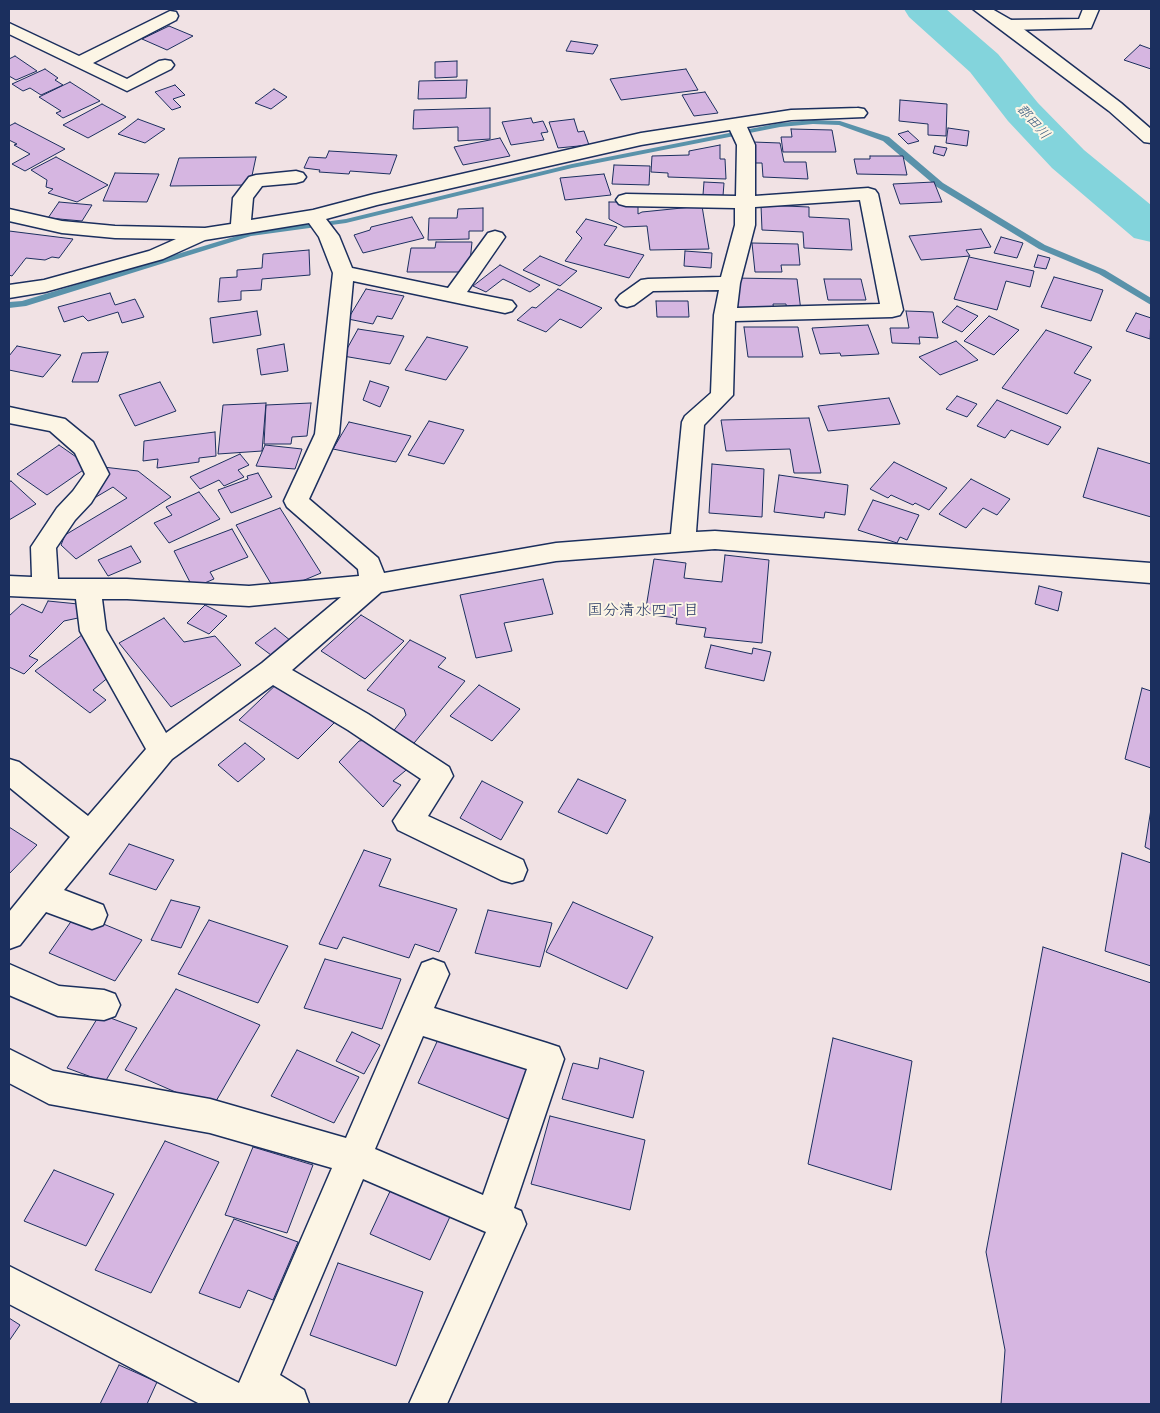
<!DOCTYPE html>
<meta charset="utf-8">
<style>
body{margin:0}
#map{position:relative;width:1160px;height:1413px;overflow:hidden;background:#f1e2e4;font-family:"Playpen Sans",sans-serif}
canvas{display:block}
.frame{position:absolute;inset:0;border:10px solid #1b2f5e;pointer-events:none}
</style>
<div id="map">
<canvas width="1160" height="1413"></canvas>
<div class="frame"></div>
</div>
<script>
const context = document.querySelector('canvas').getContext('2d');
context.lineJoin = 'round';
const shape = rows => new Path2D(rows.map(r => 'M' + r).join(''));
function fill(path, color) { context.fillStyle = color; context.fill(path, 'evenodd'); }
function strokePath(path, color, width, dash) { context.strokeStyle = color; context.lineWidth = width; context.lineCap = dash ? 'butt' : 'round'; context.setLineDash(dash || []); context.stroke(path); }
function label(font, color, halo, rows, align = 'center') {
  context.font = font + ' "Playpen Sans","Klee One",sans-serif'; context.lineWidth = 4; context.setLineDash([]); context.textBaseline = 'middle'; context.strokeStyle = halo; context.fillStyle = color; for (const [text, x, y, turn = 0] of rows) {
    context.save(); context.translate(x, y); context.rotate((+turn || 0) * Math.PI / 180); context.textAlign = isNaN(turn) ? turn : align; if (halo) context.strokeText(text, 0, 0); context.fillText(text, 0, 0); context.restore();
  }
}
const stream = shape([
 [813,120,840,121,889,137,943,183,1045,245,1105,270,1151,298,1151,305,1099,274,1039,249,937,187,883,141,839,125,813,124,780,127,572,168,346,223,251,236,26,306,9,308,9,302,22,301,250,232,346,219,572,164,780,123,813,120]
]);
const river = shape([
 [904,9,946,9,998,54,1038,103,1084,150,1151,205,1151,242,1134,238,1052,168,1008,121,970,72,909,17,904,9]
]);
const building = shape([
 [169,26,193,36,167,50,142,39,169,26],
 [571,41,598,45,593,54,566,51,571,41],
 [1140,45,1151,49,1151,69,1124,60,1140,45],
 [15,56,37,71,16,80,9,76,9,59,15,56],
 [457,61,457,77,435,78,435,62,457,61],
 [45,69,58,78,55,80,63,85,41,95,30,88,23,91,12,84,45,69],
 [686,69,698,90,621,100,610,79,686,69],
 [467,80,466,98,418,99,419,81,467,80],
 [70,82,100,101,63,118,56,113,61,111,39,97,70,82],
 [175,85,185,95,173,99,181,107,172,110,155,92,175,85],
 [274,89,287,97,271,109,255,103,274,89],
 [705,92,718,113,694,116,682,95,705,92],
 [900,100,947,104,946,136,928,135,928,124,899,121,900,100],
 [102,104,126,117,88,138,63,125,102,104],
 [490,108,490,139,458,141,458,127,413,129,414,110,490,108],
 [531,118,533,123,543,121,548,132,541,133,544,140,511,145,502,122,531,118],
 [138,119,165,129,145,143,118,134,138,119],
 [574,119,578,132,584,131,589,145,558,148,549,122,574,119],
 [15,123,65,149,25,171,12,164,30,154,14,145,17,144,9,140,9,126,15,123],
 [948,128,969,131,967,146,946,143,948,128],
 [791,129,832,130,836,152,783,152,781,137,792,137,791,129],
 [908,131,919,141,908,144,898,134,908,131],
 [500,138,510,156,463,165,454,147,500,138],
 [753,142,780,143,784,162,806,162,808,179,763,177,762,163,754,163,753,142],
 [720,145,720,159,725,159,726,179,668,177,668,173,651,172,652,156,689,155,689,151,720,145],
 [935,146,947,148,944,156,933,153,935,146],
 [329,151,397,155,390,174,350,171,349,174,319,172,320,170,304,168,309,157,326,158,329,151],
 [870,156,903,156,907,175,857,174,854,159,870,159,870,156],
 [56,157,108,185,77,202,48,193,53,189,46,187,47,180,31,170,56,157],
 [256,157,250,185,170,186,179,158,256,157],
 [614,165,650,166,649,185,612,184,614,165],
 [115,173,159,174,147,202,103,201,115,173],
 [604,174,611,195,565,200,560,178,604,174],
 [704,182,724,183,723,196,703,195,704,182],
 [934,182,942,202,900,204,893,184,934,182],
 [59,202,92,205,82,221,48,218,59,202],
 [609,202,638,202,638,214,642,212,702,206,709,249,650,250,647,226,624,227,609,219,609,202],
 [761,205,809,207,809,217,849,219,852,250,804,248,803,232,762,230,761,205],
 [483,208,483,231,469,231,469,239,428,240,429,218,457,218,458,209,483,208],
 [412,217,424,238,363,253,354,235,370,230,371,227,412,217],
 [586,219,617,227,604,245,644,255,629,278,565,261,582,238,576,232,586,219],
 [981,229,991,247,966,250,970,256,921,260,909,236,981,229],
 [9,231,73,239,59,258,52,257,45,260,26,258,12,276,9,275,9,231],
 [1001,237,1023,243,1017,258,994,253,1001,237],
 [436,242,472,242,469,272,407,272,411,248,435,248,436,242],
 [752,243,798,244,800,265,781,265,782,272,755,272,752,243],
 [309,250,310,275,262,279,261,290,241,291,241,300,218,302,220,278,237,277,237,270,262,268,263,254,309,250],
 [685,251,712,253,711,268,684,266,685,251],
 [1038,255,1050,258,1046,269,1034,267,1038,255],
 [540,256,577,271,560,286,523,270,540,256],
 [969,257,1034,271,1030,287,1006,281,997,310,954,299,969,257],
 [500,265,540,285,530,292,503,279,486,292,473,286,500,265],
 [1054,277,1103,290,1091,321,1041,307,1054,277],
 [733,278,797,279,801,311,787,311,786,304,773,304,774,312,735,311,733,278],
 [824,279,861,279,866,300,828,300,824,279],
 [366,289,404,296,392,319,377,316,373,324,348,319,366,289],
 [558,289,602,308,581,328,560,319,546,332,517,320,532,307,536,308,558,289],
 [110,293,115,305,135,299,144,317,122,323,118,312,88,321,83,316,64,322,58,307,110,293],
 [656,301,688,301,689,317,657,317,656,301],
 [957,306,978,316,962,332,942,322,957,306],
 [257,311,261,335,213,343,210,318,257,311],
 [906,311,933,312,938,338,919,337,920,344,892,343,890,328,909,328,906,311],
 [1136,313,1151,318,1150,339,1126,331,1136,313],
 [989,316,1019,330,994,355,964,341,989,316],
 [868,325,879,354,841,356,840,353,820,354,812,328,868,325],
 [744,327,798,327,803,357,748,357,744,327],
 [358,329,404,336,390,364,343,356,358,329],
 [1046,330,1092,347,1074,373,1091,380,1067,414,1002,388,1046,330],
 [427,337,468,347,446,380,405,370,427,337],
 [956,341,978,360,940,375,919,357,956,341],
 [284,344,288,371,261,375,257,349,284,344],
 [17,346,61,355,43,377,9,370,9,356,17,346],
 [108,352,98,382,72,382,82,353,108,352],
 [370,381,389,387,380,407,363,400,370,381],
 [160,382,176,411,135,426,119,395,160,382],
 [957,396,977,404,967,417,946,409,957,396],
 [889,398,900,424,828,431,818,406,889,398],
 [997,400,1061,427,1048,445,1011,430,1005,438,977,426,997,400],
 [266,403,262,451,218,454,223,405,266,403],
 [311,403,307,436,292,437,291,444,264,444,266,405,311,403],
 [809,418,821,473,794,473,790,449,726,451,721,420,809,418],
 [429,421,464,430,444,464,408,455,429,421],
 [349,422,411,436,396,462,333,449,349,422],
 [215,432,216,456,199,458,199,462,157,468,158,459,143,461,144,441,215,432],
 [59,445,89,466,47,495,17,474,59,445],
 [265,445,302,449,295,469,256,466,265,445],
 [1098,448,1151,464,1151,517,1083,497,1098,448],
 [240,454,249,465,238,470,244,477,224,486,219,480,200,489,190,477,240,454],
 [894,462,947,488,929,510,915,503,913,505,891,495,888,498,870,489,894,462],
 [712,464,764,469,762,517,709,513,712,464],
 [103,467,138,471,171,497,76,559,61,545,65,535,127,498,113,487,91,500,103,467],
 [258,473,272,497,231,513,218,490,248,479,247,476,258,473],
 [779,475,848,485,845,515,825,512,824,518,774,512,779,475],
 [971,479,1010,499,997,515,983,508,966,528,939,514,971,479],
 [11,481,36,504,9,520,9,482,11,481],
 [199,492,220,519,169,543,154,523,172,515,166,507,199,492],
 [873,500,919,515,907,540,900,537,897,543,858,530,873,500],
 [280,508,321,573,276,592,236,525,280,508],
 [232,529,248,557,210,572,214,579,193,588,174,551,232,529],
 [131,546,141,562,108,576,98,560,131,546],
 [725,555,769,560,762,643,704,637,706,628,676,624,677,618,645,614,654,559,686,563,684,578,722,582,725,555],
 [543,579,553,614,504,623,512,651,476,658,460,595,543,579],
 [1039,586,1062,592,1058,611,1035,604,1039,586],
 [48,601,78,604,78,618,64,621,29,656,38,660,24,674,9,667,9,616,22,604,42,613,48,601],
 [205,605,227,616,209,634,187,623,205,605],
 [361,615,404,641,365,679,321,651,361,615],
 [164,618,184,642,215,636,241,665,171,707,119,643,164,618],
 [275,628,291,641,271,655,255,643,275,628],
 [87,631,110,676,93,690,106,700,90,713,35,671,87,631],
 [410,640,446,658,438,667,465,681,410,748,388,738,406,715,404,709,367,690,410,640],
 [711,645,752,654,753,648,771,652,764,681,705,668,711,645],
 [282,679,338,719,298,759,239,720,282,679],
 [479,685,520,709,492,741,450,716,479,685],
 [1142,688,1151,691,1151,768,1125,759,1142,688],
 [373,739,411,766,393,781,401,785,383,807,339,762,359,741,373,739],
 [245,743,265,759,238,782,218,765,245,743],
 [578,779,626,800,607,834,558,812,578,779],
 [482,781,523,802,501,840,460,818,482,781],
 [1151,809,1151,850,1145,847,1151,809],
 [9,827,37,845,9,874,9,827],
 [129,844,174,860,156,890,109,874,129,844],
 [364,850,391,859,379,886,457,909,439,952,415,944,409,958,343,937,337,949,319,944,364,850],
 [1122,853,1151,863,1151,966,1105,951,1122,853],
 [171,900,200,907,181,948,151,940,171,900],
 [573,902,653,937,627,989,546,952,573,902],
 [488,910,552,923,540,967,475,953,488,910],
 [77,913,142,940,115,981,49,953,77,913],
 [209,920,288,946,258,1003,178,974,209,920],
 [1043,947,1151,983,1151,1404,1001,1404,1005,1350,986,1252,1043,947],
 [325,959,401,979,382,1029,304,1008,325,959],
 [176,989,260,1025,212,1108,125,1070,176,989],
 [100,1014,137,1028,105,1082,67,1068,100,1014],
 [352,1032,380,1045,364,1074,336,1061,352,1032],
 [441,1033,532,1068,511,1120,418,1083,441,1033],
 [833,1038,912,1061,891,1190,808,1164,833,1038],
 [297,1050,359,1077,334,1123,271,1096,297,1050],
 [600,1058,644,1071,633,1118,562,1099,573,1063,598,1069,600,1058],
 [550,1116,645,1140,630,1210,531,1184,550,1116],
 [165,1141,219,1162,151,1293,95,1270,165,1141],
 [253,1147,313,1165,287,1233,225,1215,253,1147],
 [54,1170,114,1194,86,1246,24,1221,54,1170],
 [393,1185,454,1208,430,1260,370,1234,393,1185],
 [234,1219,298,1242,273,1300,248,1290,240,1308,199,1293,234,1219],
 [338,1263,423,1292,396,1366,310,1335,338,1263],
 [9,1318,20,1325,9,1341,9,1318],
 [119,1365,157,1382,147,1404,100,1404,119,1365]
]);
const street = shape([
 [1083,9,1099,9,1091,28,1007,30,1001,29,999,25,1001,21,1007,20,1079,19,1083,9],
 [170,11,176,12,178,16,176,20,93,63,127,79,159,61,165,60,171,61,174,65,171,69,127,91,9,34,9,23,79,56,170,11],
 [858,108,864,109,867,113,864,117,791,120,747,127,755,145,755,196,868,188,875,190,878,194,903,310,900,315,892,317,735,321,733,395,704,425,696,532,715,531,1151,563,1151,583,715,549,556,561,381,592,292,670,368,714,449,767,453,776,428,816,523,860,527,870,523,880,512,883,501,880,398,830,393,821,421,779,348,730,273,685,172,759,64,890,103,905,107,915,103,925,92,929,46,912,20,945,9,949,9,912,70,837,9,787,9,759,19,762,88,816,146,749,80,631,76,599,9,596,9,576,32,577,31,547,57,508,73,491,85,474,75,453,50,431,9,423,9,407,65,419,93,442,109,474,91,503,75,520,56,548,58,579,127,579,249,586,359,576,358,569,287,507,284,501,315,434,333,273,319,237,309,223,205,240,163,259,45,292,9,298,9,285,44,280,149,251,176,239,115,238,62,233,9,221,9,209,62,221,115,226,205,228,231,224,233,198,249,177,256,175,296,171,303,173,306,177,303,181,296,183,262,186,253,198,251,220,313,210,374,194,641,133,791,110,858,108],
 [730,130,737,145,736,196,626,194,619,196,616,200,619,204,626,206,735,208,735,225,721,277,648,279,641,280,620,295,616,300,620,305,627,307,634,305,653,291,719,290,714,315,711,393,685,416,682,422,671,534,556,543,384,573,378,558,309,499,339,434,353,281,505,313,512,311,516,306,512,301,467,292,505,237,502,233,495,231,488,233,448,288,352,268,339,236,326,219,377,205,641,145,730,130],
 [860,200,880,304,737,308,740,283,755,225,755,207,860,200],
 [341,597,262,663,166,733,106,630,102,599,127,599,249,606,341,597],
 [433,959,444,963,449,974,434,1008,547,1043,559,1047,564,1059,514,1208,521,1211,526,1224,447,1404,409,1404,486,1232,363,1179,280,1375,304,1390,309,1404,200,1404,9,1304,9,1266,239,1383,332,1168,210,1133,49,1104,9,1083,9,1049,53,1071,210,1099,346,1138,422,963,433,959],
 [423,1036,527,1069,483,1195,375,1149,423,1036],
 [9,964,59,986,104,990,115,994,120,1005,115,1016,104,1020,58,1016,9,995,9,964]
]);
const secondary = shape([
 [973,9,992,9,1013,21,1121,103,1151,129,1151,143,1144,142,1109,111,973,9]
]);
const farWaternames = [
 ["郡田川",1033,122,48]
];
const neighbourhoodNames = [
 ["国分清水四丁目",643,611]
];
fill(stream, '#5992aa');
fill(river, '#83d4dc');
fill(building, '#d6b6e1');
strokePath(building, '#1b2f5e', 1);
strokePath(street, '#1b2f5e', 3);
strokePath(secondary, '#1b2f5e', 3);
fill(street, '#fcf5e5');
fill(secondary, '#fcf5e5');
label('italic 14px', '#35587e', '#fcf5e5', farWaternames);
label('16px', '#1b2f5e', '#fcf5e5', neighbourhoodNames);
</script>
